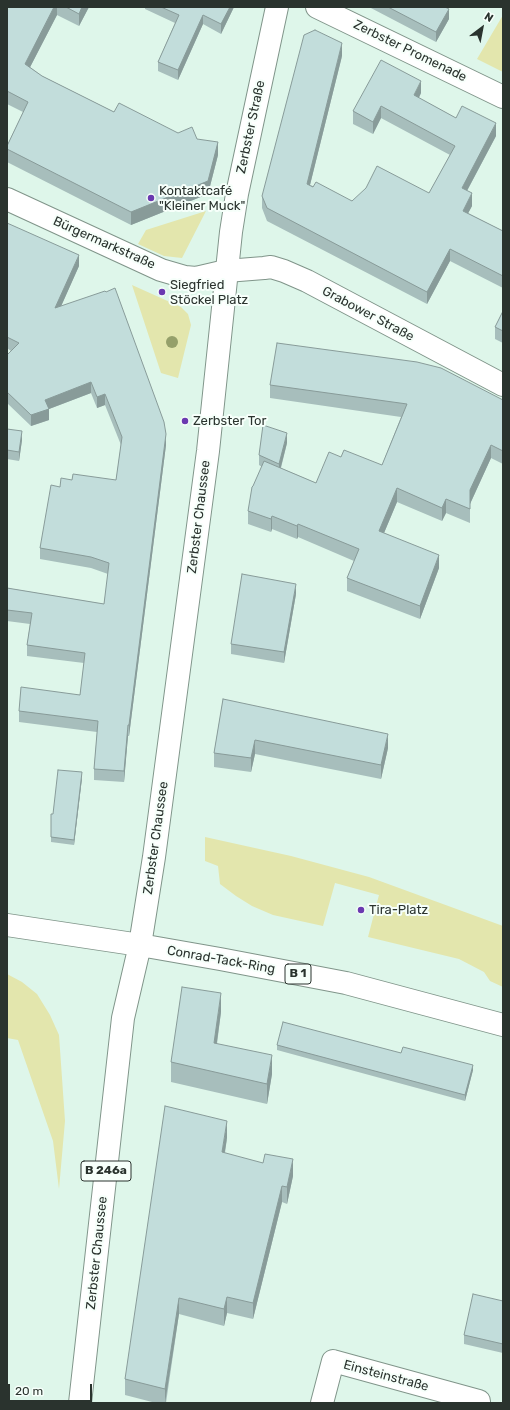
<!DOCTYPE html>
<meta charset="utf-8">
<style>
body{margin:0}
#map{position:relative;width:510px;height:1410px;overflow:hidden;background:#def6ea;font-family:Rubik,sans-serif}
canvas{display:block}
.frame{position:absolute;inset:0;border:8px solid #2a332e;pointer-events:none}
.north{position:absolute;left:462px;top:8px;width:40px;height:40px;-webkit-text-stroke:3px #f6fffa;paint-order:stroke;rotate:32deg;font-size:11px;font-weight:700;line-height:16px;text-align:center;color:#2a332e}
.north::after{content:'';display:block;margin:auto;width:14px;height:18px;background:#2a332e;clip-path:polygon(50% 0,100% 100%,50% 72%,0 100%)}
.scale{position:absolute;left:8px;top:1384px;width:84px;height:18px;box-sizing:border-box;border:2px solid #2a332e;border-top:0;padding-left:5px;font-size:12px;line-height:14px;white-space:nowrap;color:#2a332e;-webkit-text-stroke:3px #f6fffa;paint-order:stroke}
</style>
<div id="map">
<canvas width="510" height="1410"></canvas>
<div class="frame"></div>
<div class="north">N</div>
<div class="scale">20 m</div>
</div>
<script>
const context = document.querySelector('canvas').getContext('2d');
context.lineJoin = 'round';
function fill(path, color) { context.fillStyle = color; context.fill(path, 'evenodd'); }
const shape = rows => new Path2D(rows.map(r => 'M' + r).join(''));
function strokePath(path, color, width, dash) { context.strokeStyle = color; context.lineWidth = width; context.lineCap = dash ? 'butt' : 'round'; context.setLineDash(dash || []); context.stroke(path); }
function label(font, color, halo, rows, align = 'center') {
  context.font = font + ' Rubik,sans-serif'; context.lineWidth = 4; context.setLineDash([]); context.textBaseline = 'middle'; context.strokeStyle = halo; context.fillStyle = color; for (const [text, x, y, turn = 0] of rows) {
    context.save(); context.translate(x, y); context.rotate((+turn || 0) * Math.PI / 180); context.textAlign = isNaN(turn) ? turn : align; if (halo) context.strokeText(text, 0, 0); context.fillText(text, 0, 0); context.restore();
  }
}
const green = shape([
 [503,15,503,72,477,59],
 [206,211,182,258,164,256,138,244,146,230],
 [132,285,181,307,188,314,191,325,178,378,161,373],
 [205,837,291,856,369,877,503,926,503,987,490,981,484,972,459,959,368,937,379,895,335,883,323,926,273,915,252,906,236,896,220,884,218,866,205,861],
 [7,974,22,982,37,994,50,1015,59,1035,65,1121,59,1189,53,1141,18,1040,7,1038]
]);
const street = shape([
 [317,7,503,97],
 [7,199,161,270,185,277,196,278,226,271,264,268,271,267,284,271,307,281,503,385],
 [322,1403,333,1361,479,1401,479,1403]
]);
const secondary = shape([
 [140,945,154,857,208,451,231,232,237,194,277,7]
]);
const primary = shape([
 [7,925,140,945,220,959,346,983,503,1025],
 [80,1403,123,1018,140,945]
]);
const trees = [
 [172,342]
];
const wall = shape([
 [7,7,89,7,79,26,57,15,30,67,42,76,114,112,197,139,218,155,208,194,131,225,7,162,7,146,23,112,7,104],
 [145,7,234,7,221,34,203,24,178,80,158,71,158,62,175,23,145,9],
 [369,7,445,7,449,19,436,42],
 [342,56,310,185,352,201,429,193,450,155,381,118,373,134,353,124,353,111,421,93,419,98,456,118,496,136,467,191,472,206,468,213,503,231,503,288,450,261,427,304,267,221,262,208,262,196],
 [7,223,79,266,61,306,166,445,129,736,128,736,124,782,94,780,94,769,97,732,19,722,19,711,80,695,84,663,27,656,27,645,30,624,7,621,7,588,104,604,108,574,91,568,40,559,40,548,60,487,72,480,116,480,121,445,105,405,97,408,91,393,49,409,49,420,31,426,7,403,7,355,11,351,7,348],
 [503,311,503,343,495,339,495,327],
 [270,385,503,400,503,464,491,458,470,504,470,523,446,513,442,521,397,502,384,533,439,568,420,619,347,591,347,578,354,561,298,537,297,539,272,529,271,532,248,524,248,511,253,486,262,467,259,465,259,455,287,443,281,468,316,483,341,457,382,465,401,417,270,398],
 [7,429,22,440,19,461,7,459],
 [296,594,284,663,231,654,231,644],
 [223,699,388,748,381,779,255,754,251,772,214,767,214,753],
 [82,778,74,845,51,842,51,814,53,814],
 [221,1012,217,1044,272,1074,267,1104,171,1082,171,1062],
 [277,1045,401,1053,473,1070,465,1101,277,1050],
 [227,1138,225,1153,293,1176,287,1204,282,1202,253,1319,227,1313,224,1326,179,1314,166,1403,156,1403,125,1395,125,1379],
 [503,1301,503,1353,464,1344,464,1335]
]);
const shadedWall = shape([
 [54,7,57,7,57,15,25,77,25,64],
 [82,7,89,7,79,26,79,14],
 [230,7,234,7,221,34,221,24],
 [449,9,449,19,436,42,436,32],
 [203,15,203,24,178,80,178,70],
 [342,43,342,56,307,197,307,184],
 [421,81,421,93,414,107,414,95],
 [381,106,381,118,373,134,373,122],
 [496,123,496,136,462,200,462,188],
 [218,142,218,155,208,194,131,225,131,212],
 [472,193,472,206,463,223,463,211],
 [450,249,450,261,427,304,427,292],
 [79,255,79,266,55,320,55,308],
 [91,382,91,393,49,409,49,420,31,426,31,415,45,400],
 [105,394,105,405,97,408,97,397],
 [22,431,22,440,19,461,19,452],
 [287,433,287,443,279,474,279,464],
 [166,434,166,445,129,736,129,725],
 [491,445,491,458,470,504,470,490],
 [397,488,397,502,379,545,379,531],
 [446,499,446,513,442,521,442,508],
 [272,516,272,529,271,532,271,519],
 [298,524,298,537,297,539,297,526],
 [439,555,439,568,420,619,420,606],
 [296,584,296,594,284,663,284,652],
 [128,725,128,736,124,782,124,771],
 [388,734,388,748,381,779,381,765],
 [255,740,255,754,251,772,251,758],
 [82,772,82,778,74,845,74,840],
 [221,993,221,1012,214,1063,214,1043],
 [272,1055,272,1074,267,1104,267,1084],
 [473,1065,473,1070,465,1101,465,1095],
 [227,1121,227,1138,222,1169,222,1152],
 [293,1159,293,1176,287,1204,287,1187],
 [282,1186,282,1202,253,1319,253,1303],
 [227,1297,227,1313,224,1326,224,1309],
 [179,1298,179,1314,165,1403,165,1389]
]);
const building = shape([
 [7,7,54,7,25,64,42,76,114,112,119,103,178,133,192,127,197,139,218,142,208,181,131,212,7,149,7,146,28,102,7,91,7,7],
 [66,7,82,7,79,14,66,7],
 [161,7,230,7,221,24,203,15,178,70,158,62,179,15,161,7],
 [388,7,445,7,449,9,436,32,388,7],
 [315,30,342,43,307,184,313,187,316,182,352,201,366,188,377,166,429,193,455,146,381,106,373,122,353,111,381,60,421,81,414,95,456,118,462,106,496,123,462,188,472,193,463,211,503,231,503,276,450,249,427,292,267,208,262,196,304,35,315,30],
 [7,223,79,255,55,308,105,291,106,292,115,288,164,422,166,434,129,725,128,725,124,771,94,769,98,721,19,711,21,687,80,695,85,653,27,645,32,613,7,610,7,588,104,604,109,563,91,557,40,548,51,485,60,487,61,478,72,480,73,474,116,480,122,437,105,394,97,397,91,382,45,400,49,409,31,415,7,392,7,355,19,343,7,337,7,223],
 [503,311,503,331,495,327,503,311],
 [277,343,417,362,441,368,503,400,503,451,491,445,470,490,470,509,446,499,442,508,397,488,379,531,439,555,420,606,347,578,359,549,298,524,297,526,272,516,271,519,248,511,252,487,253,486,264,461,316,483,329,452,341,457,344,450,382,465,407,404,270,385,277,343],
 [263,425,287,433,279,464,259,455,263,425],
 [7,429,22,431,19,452,7,450,7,429],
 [242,574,296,584,284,652,231,644,242,574],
 [223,699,388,734,381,765,255,740,251,758,214,753,223,699],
 [58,770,82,772,74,840,51,837,51,814,53,814,58,770],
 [182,987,221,993,214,1043,272,1055,267,1084,171,1062,182,987],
 [283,1022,401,1053,403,1047,473,1065,465,1095,277,1045,283,1022],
 [165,1106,227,1121,222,1152,263,1163,265,1154,293,1159,287,1187,282,1186,253,1303,227,1297,224,1309,179,1298,165,1389,125,1379,165,1106],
 [473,1294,503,1301,503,1344,464,1335,473,1294]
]);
const markers = [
 [151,198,4,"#6a39b0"],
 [162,292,4,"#6a39b0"],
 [185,421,4,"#6a39b0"],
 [361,910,4,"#6a39b0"]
];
const shields = [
 [298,974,26],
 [106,1171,50]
];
const shieldNames = [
 ["B 1",298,974],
 ["B 246a",106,1171]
];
const streetNames = [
 ["Zerbster Promenade",410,51,26],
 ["Zerbster Straße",251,127,-78],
 ["Bürgermarkstraße",104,243,24],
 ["Grabower Straße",368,314,28],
 ["Zerbster Chaussee",199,517,-83],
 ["Zerbster Chaussee",156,838,-82],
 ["Conrad-Tack-Ring",221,960,10],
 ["Zerbster Chaussee",97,1253,-84],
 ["Einsteinstraße",386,1376,15]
];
const poiNames = [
 ["Kontaktcafé",159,191],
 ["\"Kleiner Muck\"",159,206],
 ["Siegfried",170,285],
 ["Stöckel Platz",170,300],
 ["Zerbster Tor",193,421],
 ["Tira-Platz",369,910]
];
fill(green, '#e3e6ad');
strokePath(street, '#80958a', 24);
strokePath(secondary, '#80958a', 24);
strokePath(primary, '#80958a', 24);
strokePath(street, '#fff', 22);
strokePath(secondary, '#fff', 22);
strokePath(primary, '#fff', 22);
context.fillStyle = '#95a06a';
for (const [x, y] of trees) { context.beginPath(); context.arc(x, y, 6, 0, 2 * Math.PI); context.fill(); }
fill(wall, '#a7bebc');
fill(shadedWall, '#889b99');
fill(building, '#c2dddb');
strokePath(building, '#889b99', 1);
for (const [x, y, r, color] of markers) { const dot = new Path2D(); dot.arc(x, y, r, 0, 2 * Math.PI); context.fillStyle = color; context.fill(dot); strokePath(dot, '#f6fffa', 1.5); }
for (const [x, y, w] of shields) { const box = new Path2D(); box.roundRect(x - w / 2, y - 10, w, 20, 3); context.fillStyle = '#f6fffa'; context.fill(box); strokePath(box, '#2a332e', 1); }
label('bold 12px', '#2a332e', null, shieldNames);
label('13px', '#2a332e', '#f6fffa', streetNames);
label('13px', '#2a332e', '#f6fffa', poiNames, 'left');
</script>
